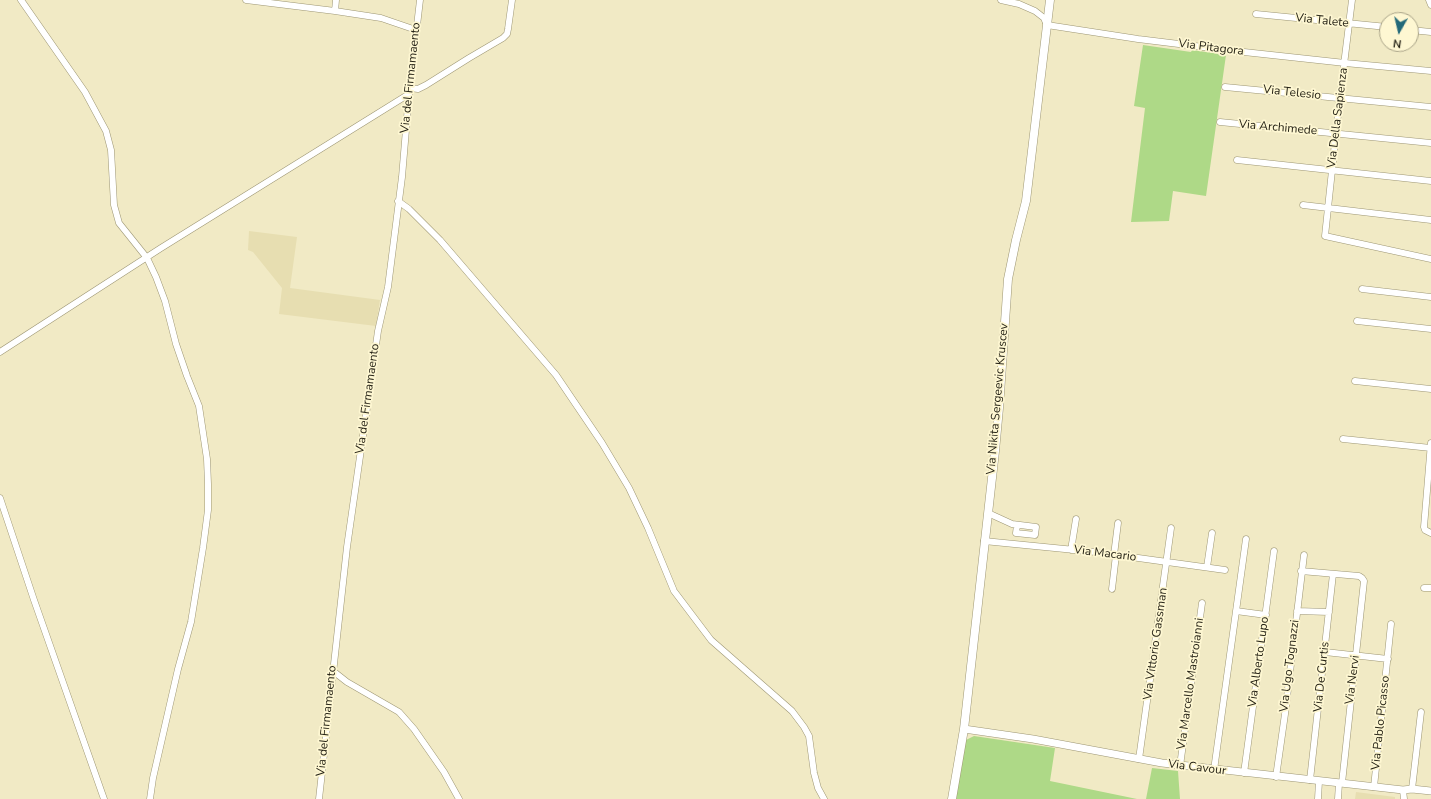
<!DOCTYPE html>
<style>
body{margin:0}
#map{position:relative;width:1431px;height:799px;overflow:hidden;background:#f1eac5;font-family:"Nunito Sans",sans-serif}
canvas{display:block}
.north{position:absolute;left:1379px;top:12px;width:40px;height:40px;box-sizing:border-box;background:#fef7d2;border:1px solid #a8a287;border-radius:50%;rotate:188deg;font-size:11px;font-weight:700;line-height:16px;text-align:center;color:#262316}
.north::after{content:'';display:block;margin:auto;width:14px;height:18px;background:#236979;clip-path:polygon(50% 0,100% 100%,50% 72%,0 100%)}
</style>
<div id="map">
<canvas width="1431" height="799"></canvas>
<div class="north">N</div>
</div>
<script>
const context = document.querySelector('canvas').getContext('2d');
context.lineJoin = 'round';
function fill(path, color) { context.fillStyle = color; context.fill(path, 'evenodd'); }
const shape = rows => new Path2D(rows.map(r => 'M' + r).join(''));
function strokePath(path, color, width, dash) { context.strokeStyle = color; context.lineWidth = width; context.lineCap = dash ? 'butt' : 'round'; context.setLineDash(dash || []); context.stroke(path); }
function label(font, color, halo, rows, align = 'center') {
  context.font = font + ' "Nunito Sans",sans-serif'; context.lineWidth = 3.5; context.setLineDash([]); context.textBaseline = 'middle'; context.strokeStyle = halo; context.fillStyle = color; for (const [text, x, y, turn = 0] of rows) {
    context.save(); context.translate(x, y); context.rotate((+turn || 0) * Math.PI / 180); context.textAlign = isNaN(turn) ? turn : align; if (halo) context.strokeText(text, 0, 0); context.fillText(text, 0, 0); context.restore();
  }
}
const built = shape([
 [249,231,297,237,290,288,380,300,376,326,279,314,282,288,253,252,248,250],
 [1356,792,1395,797,1395,799,1355,799]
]);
const green = shape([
 [1143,45,1191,52,1192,50,1226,55,1206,196,1173,191,1169,221,1131,222,1145,108,1134,106],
 [974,736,1055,748,1050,781,1137,799,955,799,966,740],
 [1152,768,1178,771,1180,799,1146,799]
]);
const minor = shape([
 [21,0,85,92,106,131,111,150,114,205,119,223,147,258,156,277,165,301,176,344,187,376,199,406,207,459,208,484,208,510,203,548,191,622,178,669,153,778,150,799],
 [246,0,335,11,381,18,416,30],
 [1001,0,1019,4,1035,11,1044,18,1047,25,1138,39,1244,52,1345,63,1431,71],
 [1352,0,1339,105,1325,236,1431,259],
 [1429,0,1431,5],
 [335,11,336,0],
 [1256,14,1387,27],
 [1411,30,1431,32],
 [1225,87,1431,107],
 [410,88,418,89,426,85,469,58,503,38,507,34,508,29,512,0],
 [1220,122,1431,143],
 [1237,160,1431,181],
 [398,201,409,209,440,240,556,375,602,443,629,488,648,528,674,591,711,640,792,711,804,727,809,736,814,773,818,788,824,799],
 [1303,205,1431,220],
 [1362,289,1431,297],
 [1357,321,1431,329],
 [0,352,161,248,409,94],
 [1355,381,1431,389],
 [1343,439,1431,448],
 [1431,443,1424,527,1425,530,1431,533],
 [0,498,34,600,104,799],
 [988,513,1012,524,1036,527,1035,535,1016,533,1017,525],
 [984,541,1095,552,1225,570],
 [1071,550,1076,519],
 [1114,555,1118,523],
 [1207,567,1212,533],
 [1301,571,1359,576,1362,578,1364,581,1342,783],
 [1424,588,1431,588],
 [1112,589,1116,555],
 [1236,611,1266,615],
 [1297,611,1329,612],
 [1325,652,1388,659],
 [333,671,347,682,399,712,414,729,444,772,459,799],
 [1139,759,1171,528],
 [1180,766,1202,603],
 [1214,770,1246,539],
 [1244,773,1274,551],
 [1276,777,1285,714,1304,555],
 [1310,780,1333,574],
 [1374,787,1391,624],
 [1412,789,1421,712],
 [1403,790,1404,799],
 [319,799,347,547,378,331,388,287,402,177,409,94,420,0],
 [1318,799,1319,781],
 [1338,799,1339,783]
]);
const tertiary = shape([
 [964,729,1033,739,1162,763,1403,790,1412,789,1431,791]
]);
const secondary = shape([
 [952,799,964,729,995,451,999,408,1008,279,1016,240,1026,201,1050,0]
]);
const streetNames = [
 ["Via Talete",1322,21,6],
 ["Via Pitagora",1211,48,7],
 ["Via del Firmamaento",411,78,-84],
 ["Via Telesio",1292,93,6],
 ["Via Della Sapienza",1338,118,-83],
 ["Via Archimede",1278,128,5],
 ["Via del Firmamaento",368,399,-82],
 ["Via Nikita Sergeevic Kruscev",998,399,-85],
 ["Via Macario",1105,554,7],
 ["Via Vittorio Gassman",1156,644,-82],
 ["Via Alberto Lupo",1259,662,-82],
 ["Via Ugo Tognazzi",1290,666,-83],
 ["Via De Curtis",1322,677,-84],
 ["Via Nervi",1353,680,-83],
 ["Via Marcello Mastroianni",1191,684,-82],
 ["Via del Firmamaento",327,721,-84],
 ["Via Pablo Picasso",1381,723,-84],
 ["Via Cavour",1197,768,7]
];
fill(built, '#e7deb1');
fill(green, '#aed987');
strokePath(minor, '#9d9674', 7);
strokePath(tertiary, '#9d9674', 8);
strokePath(secondary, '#9d9674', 9);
strokePath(minor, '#fff', 6);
strokePath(tertiary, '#fff', 7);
strokePath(secondary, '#fff', 8);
label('12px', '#262316', '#fef7d2', streetNames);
</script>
